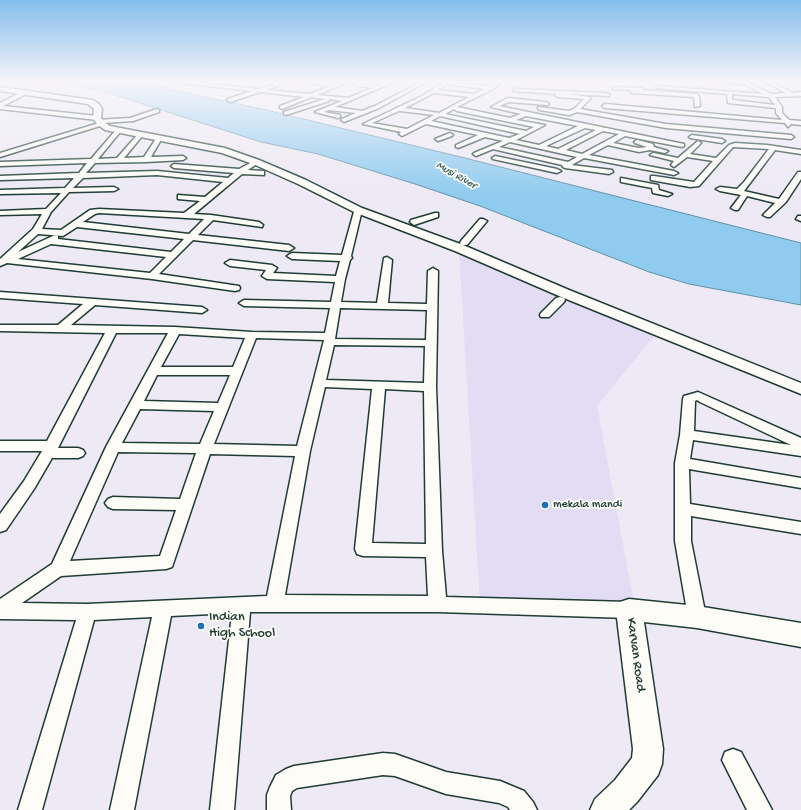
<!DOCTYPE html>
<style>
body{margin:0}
canvas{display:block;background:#ede9f5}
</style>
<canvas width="801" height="810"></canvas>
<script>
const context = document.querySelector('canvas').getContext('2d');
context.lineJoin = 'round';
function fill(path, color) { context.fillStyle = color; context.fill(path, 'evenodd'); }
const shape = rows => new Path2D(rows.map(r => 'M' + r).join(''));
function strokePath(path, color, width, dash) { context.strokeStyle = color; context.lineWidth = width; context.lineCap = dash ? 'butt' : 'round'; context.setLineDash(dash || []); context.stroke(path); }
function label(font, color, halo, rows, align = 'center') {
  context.font = font + ' "Gochi Hand",sans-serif'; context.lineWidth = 3.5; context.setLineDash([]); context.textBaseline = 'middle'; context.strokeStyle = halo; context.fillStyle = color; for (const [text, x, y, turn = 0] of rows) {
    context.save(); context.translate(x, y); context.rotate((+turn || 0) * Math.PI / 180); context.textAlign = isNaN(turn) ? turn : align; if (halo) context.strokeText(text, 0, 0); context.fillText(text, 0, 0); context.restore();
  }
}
const built = shape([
 [459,248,658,331,597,406,634,603,480,605]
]);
const water = shape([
 [58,82,145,82,172,90,262,109,465,158,801,243,801,305,689,284,649,272,480,206,415,184,318,154,261,142,99,90,58,82]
]);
const street = shape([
 [179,82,193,82,259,89,281,82,287,82,267,90,310,94,331,86,309,83,307,82,337,84,348,82,317,95,348,98,373,88,354,85,354,83,365,82,363,84,378,86,388,82,394,82,335,107,362,111,375,106,421,82,426,82,379,108,344,122,341,120,342,119,356,113,329,110,324,112,340,115,340,117,338,118,315,112,342,101,329,99,329,101,286,115,284,114,284,112,325,99,311,97,282,109,280,108,280,106,304,97,260,92,230,102,227,100,228,99,252,91,181,83,179,82],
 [437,82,489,86,497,82,502,82,493,89,457,107,510,118,521,114,491,107,508,98,546,102,549,104,548,105,509,102,499,106,684,144,684,146,682,147,625,136,613,143,639,148,647,147,635,143,634,142,637,140,653,144,654,147,668,151,665,153,650,150,639,152,608,145,589,155,674,171,678,173,674,175,584,158,572,165,612,170,613,172,609,174,565,168,563,167,562,165,493,149,476,156,473,154,474,153,503,141,485,137,458,148,456,147,456,145,478,135,426,124,402,136,399,134,401,132,363,124,422,96,441,84,437,82],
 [447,84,484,89,474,94,438,90,447,84],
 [434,93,469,97,439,113,405,108,434,93],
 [454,109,457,111,534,127,526,131,445,114,454,109],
 [399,111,400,111,434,115,407,129,372,123,399,111],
 [440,116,520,134,509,138,431,121,440,116],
 [526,116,578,126,539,145,516,140,545,125,516,120,526,116],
 [585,128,596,130,558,149,546,146,585,128],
 [603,131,619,134,582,154,566,150,603,131],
 [510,142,559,153,577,157,568,162,499,147,510,142],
 [721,82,746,82,772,94,786,93,766,82,771,82,793,93,801,92,801,96,775,97,782,107,782,113,789,120,801,121,801,125,791,124,788,127,785,123,605,108,602,106,605,104,782,120,776,113,776,108,728,103,727,94,658,88,656,87,658,86,763,94,744,84,723,83,721,82],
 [732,94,769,97,775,105,732,100,732,94],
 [615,87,641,88,643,89,642,90,696,94,699,96,700,106,695,107,694,97,632,93,630,90,613,89,615,87],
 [515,89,607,93,609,94,609,96,567,94,590,97,590,99,580,109,666,124,791,135,794,137,791,139,666,128,577,112,569,115,540,110,538,109,538,107,569,111,574,109,584,99,558,97,555,95,557,94,513,91,513,89,515,89],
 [26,90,29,92,28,93,3,106,97,116,100,118,97,120,0,109,0,103,26,90],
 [157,109,159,110,159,112,133,121,103,123,103,125,0,157,0,153,99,123,97,122,97,120,130,118,157,109],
 [118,129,121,131,98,159,117,158,138,134,140,133,143,135,124,158,144,157,157,137,159,136,162,138,151,157,183,156,186,158,183,160,146,162,95,163,86,173,157,171,228,178,234,173,174,168,171,166,174,164,239,169,254,161,258,161,258,163,248,170,264,171,264,175,242,174,194,214,211,215,259,222,263,225,262,227,213,220,198,235,289,245,294,248,289,251,193,240,159,274,239,286,240,288,239,290,235,291,152,279,7,263,0,266,0,259,33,229,42,214,0,215,0,211,46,209,61,193,0,194,0,190,65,188,74,178,0,180,0,176,79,173,87,163,0,166,0,162,91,159,116,130,118,129],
 [157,175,223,182,205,197,178,195,178,199,200,201,184,213,99,209,90,210,61,230,42,229,51,212,69,192,114,191,118,189,114,187,73,188,83,178,157,175],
 [99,213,204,219,189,234,83,222,95,214,99,213],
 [77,227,184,239,171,252,58,239,58,236,55,235,18,252,38,234,63,236,77,227],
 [51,244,166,257,150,273,18,259,51,244],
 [450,133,453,135,452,136,438,141,435,139,450,133],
 [692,135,722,139,725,141,722,143,690,138,689,137,692,135],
 [698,141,701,143,690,154,716,158,729,145,735,143,767,145,801,150,801,154,775,150,744,191,779,199,798,172,801,172,801,179,786,202,770,217,767,217,763,215,775,203,747,196,738,210,735,210,731,208,741,195,720,191,716,189,720,187,737,189,744,182,769,149,733,147,699,186,690,187,651,180,651,176,654,176,694,182,713,161,687,157,674,167,671,165,674,161,650,155,653,153,678,158,698,141],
 [495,156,557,169,561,171,557,173,493,159,492,158,495,156],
 [621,178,658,185,659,190,672,194,668,196,653,193,652,188,621,182,621,178],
 [355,208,361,208,362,210,351,256,352,258,350,260,345,279,341,302,377,303,384,258,387,257,392,260,388,303,427,304,428,271,433,268,438,271,436,387,442,551,446,597,629,602,635,604,638,610,635,616,629,618,438,612,250,612,234,810,210,810,232,613,171,616,134,810,110,810,152,617,94,620,42,810,18,810,76,620,0,619,0,599,52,564,106,447,168,333,116,333,58,448,78,448,83,450,85,453,83,456,78,458,52,458,34,489,6,530,0,532,0,514,24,481,42,451,0,451,0,441,47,441,105,333,0,331,0,325,58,325,83,304,0,298,0,292,202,307,207,310,202,313,95,305,71,325,175,327,252,332,325,333,330,308,244,306,239,303,244,300,331,302,335,282,267,279,262,276,266,270,230,266,225,263,230,260,272,265,277,268,273,273,336,276,340,261,292,259,287,256,292,253,342,255,355,208],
 [340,308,427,310,426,340,335,339,340,308],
 [179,334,245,338,233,367,161,367,179,334],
 [256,338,324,340,297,446,214,444,256,338],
 [334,345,425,346,424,383,326,380,334,345],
 [157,375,230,375,218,403,144,401,157,375],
 [325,387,372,389,355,549,357,554,363,556,426,557,428,596,285,595,310,451,325,387],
 [385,389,424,391,426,544,372,543,385,389],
 [140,409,214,411,200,444,122,443,140,409],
 [118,452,196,453,180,499,113,497,108,499,105,503,108,507,113,509,176,510,160,556,70,561,118,452],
 [210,454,295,456,267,596,87,604,22,603,61,576,166,569,172,567,210,454],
 [435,213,438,213,438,217,414,225,410,222,411,220,435,213],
 [798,216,801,216,801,221,796,219,798,216],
 [480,219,483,219,487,221,467,245,461,245,460,243,461,241,480,219],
 [560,297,564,298,565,300,564,302,549,317,541,317,540,315,541,313,556,298,560,297],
 [698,392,801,438,801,456,693,440,690,459,801,478,801,488,689,469,690,504,801,522,801,534,691,516,691,541,706,617,704,623,697,625,690,623,688,617,675,541,675,463,680,435,683,399,684,396,698,392],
 [697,400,700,402,791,445,694,431,695,401,697,400],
 [733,749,741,752,772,810,747,810,722,760,725,752,733,749],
 [383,753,395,754,446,772,500,781,524,791,533,802,537,810,510,810,508,807,499,803,446,794,395,776,383,775,297,788,292,791,290,796,291,810,267,810,267,795,270,787,276,775,286,769,294,766,383,753]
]);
const secondary = shape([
 [0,87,93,100,99,104,102,109,101,118,104,122,110,126,225,148,259,160,306,180,362,208,463,245,569,290,801,383,801,394,559,296,455,251,354,212,298,184,253,164,222,153,105,130,97,124,93,118,94,109,88,104,0,91,0,87],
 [629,599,697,606,801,623,801,647,697,628,644,622,663,749,662,764,658,775,637,802,629,810,590,810,595,799,615,780,632,758,633,749,616,610,620,602,629,599]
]);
const markers = [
 [545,505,4,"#1f6fb2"],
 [201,626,4,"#1f6fb2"]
];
const farWaternames = [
 ["Musi River",456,176,30]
];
const poiNames = [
 ["mekala mandi",553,505]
];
const nearPoinames = [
 ["Indian",209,618],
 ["High School",209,634]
];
const nearStreetnames = [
 ["Karvan Road",635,655,82]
];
fill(built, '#e2dcf4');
fill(water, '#8fcbef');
strokePath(water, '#6292a4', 1);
strokePath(street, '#1f3d34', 3);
strokePath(secondary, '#1f3d34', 3);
fill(street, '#fdfcf7');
fill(secondary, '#fdfcf7');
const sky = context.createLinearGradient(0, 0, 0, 195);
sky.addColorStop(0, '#84bdeb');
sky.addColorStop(0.42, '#f7f5fa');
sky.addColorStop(1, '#f7f5fa00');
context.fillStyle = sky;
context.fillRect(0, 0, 801, 195);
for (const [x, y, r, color] of markers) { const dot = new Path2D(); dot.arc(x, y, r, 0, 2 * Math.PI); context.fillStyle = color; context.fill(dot); strokePath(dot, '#fdfcf7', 1.5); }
label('italic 11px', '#3b6063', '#fdfcf7', farWaternames);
label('12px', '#1f3d34', '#fdfcf7', poiNames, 'left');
label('14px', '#1f3d34', '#fdfcf7', nearPoinames, 'left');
label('14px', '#1f3d34', '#fdfcf7', nearStreetnames);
</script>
